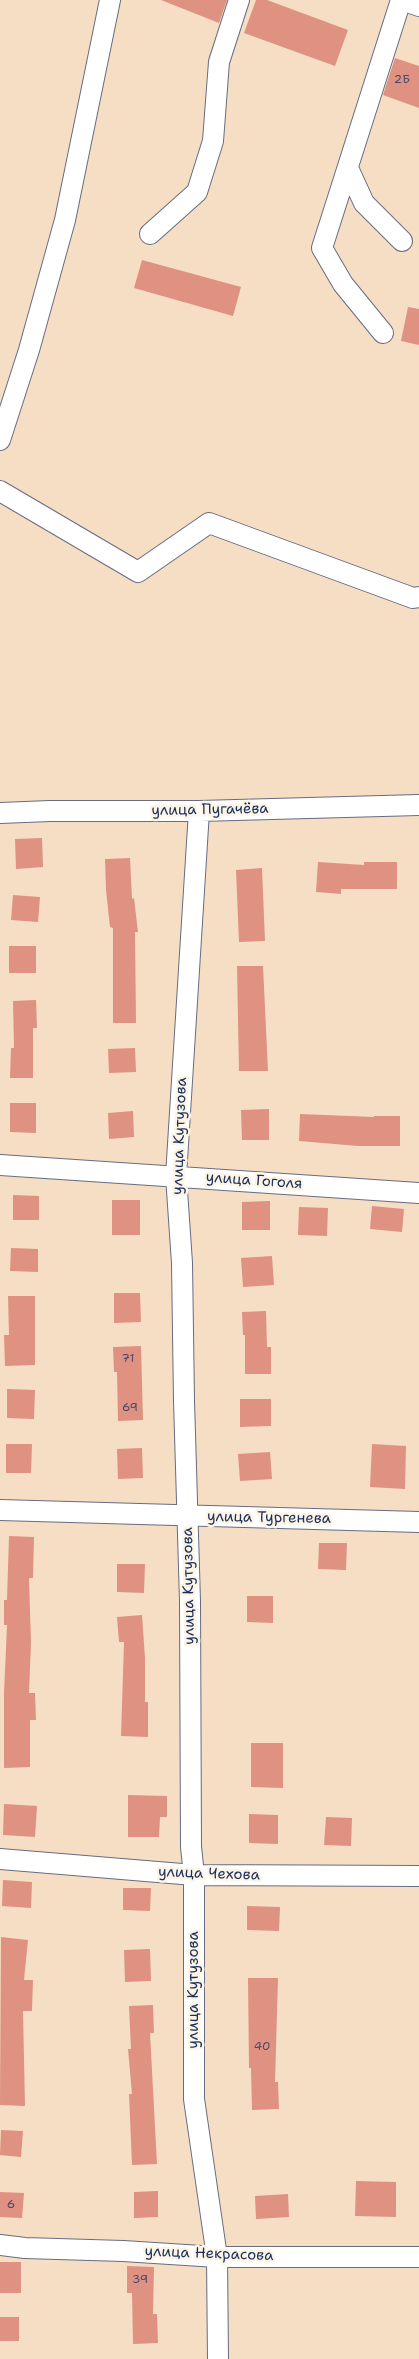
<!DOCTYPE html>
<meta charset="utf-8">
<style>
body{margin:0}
canvas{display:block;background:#f5dec3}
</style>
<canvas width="419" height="2359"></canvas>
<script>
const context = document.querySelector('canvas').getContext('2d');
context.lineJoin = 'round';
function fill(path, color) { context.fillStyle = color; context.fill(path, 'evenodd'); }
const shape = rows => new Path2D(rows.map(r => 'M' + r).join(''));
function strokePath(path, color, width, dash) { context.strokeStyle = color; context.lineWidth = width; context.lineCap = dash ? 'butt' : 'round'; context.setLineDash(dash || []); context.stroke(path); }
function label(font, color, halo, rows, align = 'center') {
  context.font = font + ' "Shantell Sans",sans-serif'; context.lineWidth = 5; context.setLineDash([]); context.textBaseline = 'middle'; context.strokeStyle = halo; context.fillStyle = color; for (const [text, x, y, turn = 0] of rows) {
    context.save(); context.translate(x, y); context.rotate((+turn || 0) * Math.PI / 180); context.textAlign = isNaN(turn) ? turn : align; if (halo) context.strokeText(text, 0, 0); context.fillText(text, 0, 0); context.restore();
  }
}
const building = shape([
 [161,0,227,0,219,23],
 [256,0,267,0,348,30,335,66,244,33],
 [395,58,419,66,419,108,383,95],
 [142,260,241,287,233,316,134,288],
 [408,307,419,309,419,345,401,341],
 [42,838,43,867,16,869,15,839],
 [130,858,132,899,134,898,138,932,135,932,136,1023,113,1023,113,928,110,927,106,890,105,859],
 [318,862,364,865,364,862,397,862,397,889,341,889,341,894,316,892],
 [262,868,265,941,239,942,236,870],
 [13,895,40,897,38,922,11,920],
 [9,946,36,946,36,973,9,973],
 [237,966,263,966,268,1071,239,1071],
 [36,1000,37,1028,33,1028,33,1078,10,1078,11,1048,14,1048,13,1001],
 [135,1048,136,1072,109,1073,108,1049],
 [10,1103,36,1103,36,1133,10,1132],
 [269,1109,269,1140,242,1140,241,1110],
 [133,1111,134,1137,109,1139,108,1113],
 [300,1114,374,1117,374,1116,400,1116,400,1146,358,1146,299,1141],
 [13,1195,39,1196,39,1220,13,1220],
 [112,1200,140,1200,140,1235,112,1235],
 [270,1201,270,1230,242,1230,242,1202],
 [372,1206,404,1209,402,1232,370,1229],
 [299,1207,328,1208,327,1236,298,1235],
 [11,1248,38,1249,38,1272,10,1271],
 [272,1256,274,1285,243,1287,241,1258],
 [114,1293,140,1293,141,1322,114,1323],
 [8,1296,35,1296,35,1365,5,1366,4,1335,9,1335],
 [266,1311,267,1347,271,1347,271,1374,245,1374,245,1335,243,1335,242,1312],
 [141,1346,143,1420,118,1421,117,1372,114,1372,113,1347],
 [7,1389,35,1390,34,1419,7,1418],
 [240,1399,271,1399,271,1426,240,1427],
 [6,1444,32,1444,31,1473,6,1473],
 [372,1444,406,1446,405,1489,370,1487],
 [142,1448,143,1478,118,1479,117,1449],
 [270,1452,272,1479,240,1481,238,1454],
 [9,1536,34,1537,33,1578,29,1578,31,1643,29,1693,35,1693,36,1720,30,1720,30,1767,4,1768,4,1693,7,1625,4,1625,4,1600,7,1600],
 [319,1543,347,1543,346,1570,318,1569],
 [117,1564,145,1564,144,1593,117,1592],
 [247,1596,273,1596,273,1623,247,1622],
 [142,1615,145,1658,145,1702,148,1702,148,1737,121,1736,124,1642,119,1642,117,1617],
 [251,1743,283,1743,283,1788,251,1787],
 [128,1795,167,1796,167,1817,160,1817,159,1837,128,1837],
 [4,1804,37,1806,35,1837,3,1835],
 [249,1814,278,1815,278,1844,249,1843],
 [326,1817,352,1818,351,1846,324,1845],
 [3,1880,32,1882,31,1908,2,1906],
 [123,1888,151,1888,150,1911,123,1910],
 [247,1906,280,1907,279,1931,247,1930],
 [1,1937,28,1940,24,1980,33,1980,32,2011,23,2011,25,2106,0,2105],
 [150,1949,151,1981,125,1982,124,1950],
 [248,1978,278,1978,275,2082,278,2082,279,2109,252,2110,251,2068,249,2068],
 [153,2005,154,2033,150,2033,157,2164,132,2165,129,2094,132,2094,128,2049,131,2049,129,2006],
 [1,2130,23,2131,21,2157,0,2155],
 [356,2181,396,2182,396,2217,355,2216],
 [158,2191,158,2217,134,2218,134,2192],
 [0,2192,24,2193,22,2218,0,2217],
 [288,2194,289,2217,256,2219,255,2196],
 [0,2262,21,2262,21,2293,0,2293],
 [127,2266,154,2267,153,2314,157,2314,158,2343,133,2344,132,2293,127,2293],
 [0,2317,19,2317,19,2341,0,2341]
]);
const minor = shape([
 [402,0,419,6],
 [348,168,364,203,402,241],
 [150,234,197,192,213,141,219,62,239,0],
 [383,333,343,284,322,248,401,0],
 [0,440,29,350,65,220,110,0],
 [0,491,138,572,209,523,413,598,419,597],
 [199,811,176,1176,182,1263,184,1401,190,1601,191,1847,194,1875,194,2099,217,2257,218,2359],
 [0,813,50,811,199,811,419,805],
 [0,1165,419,1193],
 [0,1510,419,1522],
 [0,1859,194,1875,419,1876],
 [0,2245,25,2248,123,2251,217,2257,419,2257]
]);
const numberNames = [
 ["2Б",402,80],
 ["71",128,1359],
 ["69",130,1408],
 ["40",262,2047],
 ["6",11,2205],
 ["39",140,2280]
];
const streetNames = [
 ["улица Пугачёва",210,810,-1],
 ["улица Кутузова",180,1136,-88],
 ["улица Гоголя",254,1181,4],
 ["улица Тургенева",269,1518,1],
 ["улица Кутузова",189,1586,-91],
 ["улица Чехова",209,1874,2],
 ["улица Кутузова",194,1990,-90],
 ["улица Некрасова",209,2254,2]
];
fill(building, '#df9281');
strokePath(minor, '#676c81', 22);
strokePath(minor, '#fff', 20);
label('12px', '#4c4867', null, numberNames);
label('15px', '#1b2f5e', '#fcf5e5', streetNames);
</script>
